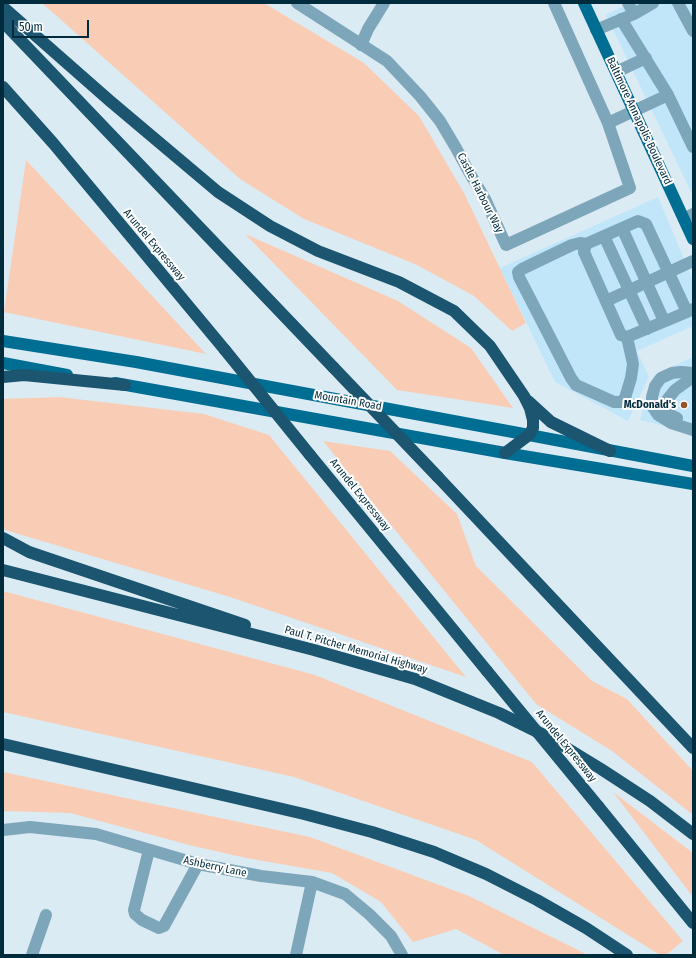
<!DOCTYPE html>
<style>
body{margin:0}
#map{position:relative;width:696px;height:958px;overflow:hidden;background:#dbebf4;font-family:"Fira Sans Condensed",sans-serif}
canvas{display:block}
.frame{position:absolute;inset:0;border:4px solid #002b3c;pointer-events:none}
.scale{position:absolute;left:12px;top:20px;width:77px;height:18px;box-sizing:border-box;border:2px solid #002b3c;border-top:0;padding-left:5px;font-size:12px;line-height:14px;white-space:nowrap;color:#002b3c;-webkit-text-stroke:3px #fff;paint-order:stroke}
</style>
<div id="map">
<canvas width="696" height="958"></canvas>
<div class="frame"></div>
<div class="scale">50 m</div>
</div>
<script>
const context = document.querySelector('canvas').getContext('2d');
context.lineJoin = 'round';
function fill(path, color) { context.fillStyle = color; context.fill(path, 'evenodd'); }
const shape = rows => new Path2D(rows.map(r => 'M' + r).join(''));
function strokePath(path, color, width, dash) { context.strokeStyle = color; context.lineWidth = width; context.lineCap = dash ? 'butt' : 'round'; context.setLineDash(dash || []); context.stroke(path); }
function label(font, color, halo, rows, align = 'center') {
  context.font = font + ' "Fira Sans Condensed",sans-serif'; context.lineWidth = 4; context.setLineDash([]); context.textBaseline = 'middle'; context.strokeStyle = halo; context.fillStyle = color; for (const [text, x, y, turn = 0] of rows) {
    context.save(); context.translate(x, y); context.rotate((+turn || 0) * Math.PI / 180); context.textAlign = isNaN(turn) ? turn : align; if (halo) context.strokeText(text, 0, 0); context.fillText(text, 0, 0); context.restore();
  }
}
const built = shape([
 [630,3,693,3,693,196,606,15],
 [658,197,693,280,693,326,637,351,649,377,628,421,555,382,500,268],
 [693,357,693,433,640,420,654,375]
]);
const green = shape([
 [42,3,264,3,364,63,419,116,464,193,526,323,512,331,474,296,417,265,304,219,240,179],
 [26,160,206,354,4,312],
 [245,234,398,301,471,348,513,408,397,390],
 [59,397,204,414,269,435,466,677,230,597,5,530,3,526,3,399],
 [323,441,390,451,457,514,476,566,592,681,627,699,693,771,693,815,612,751,536,704],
 [3,591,315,675,532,762,683,941,666,955,660,955,476,840,294,777,3,712],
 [3,772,310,837,469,896,588,955,504,955,456,929,413,942,381,902,332,873,246,858,193,846,70,813,3,811],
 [613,792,693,853,693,897]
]);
const minor = shape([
 [297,3,387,61,420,96,440,121,456,148,469,172,485,199,506,245,630,188,608,123,554,3],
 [628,3,634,14,653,3],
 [678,3,693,31],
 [621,19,668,95,693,147],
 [596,30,634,14],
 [361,45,368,29,384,3],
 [616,72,646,58],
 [608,123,668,95],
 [684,219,693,214],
 [622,228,664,321],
 [604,236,647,329],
 [586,244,580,243,572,245,522,269,518,272,519,277,571,378,576,385,614,402,621,402,625,398,631,378,633,364,627,337],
 [606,301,693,261],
 [687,312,646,224,638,221,586,244,584,252,621,335,627,337,687,312,693,309],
 [693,373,681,372,672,373,661,378,655,386,652,397,652,406,658,415,671,423,693,430],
 [677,418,667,413,665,405,667,400,675,390,693,377],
 [3,830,30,827,96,834,198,864,261,876,312,882,345,894,369,914,391,936,402,955],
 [149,850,134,910,135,914,142,920,159,928,164,926,198,864],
 [32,955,46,915],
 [296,955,312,882]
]);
const major = shape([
 [584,3,693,239],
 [3,341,136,362,529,435,693,466],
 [3,363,67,375],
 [115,383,505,453,693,484]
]);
const highway = shape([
 [3,7,110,101,218,192,270,226,318,251,399,282,454,311,490,346,524,396,530,408,533,420,533,428,529,435,505,453],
 [3,22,333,367],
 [3,87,53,143,225,350],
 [3,377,24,375,125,385],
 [528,401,551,422,610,451],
 [310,455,487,671],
 [438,477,693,748],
 [3,538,29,552,245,625],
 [3,570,314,650,415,679,499,713,552,739,601,769,650,801,693,834],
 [3,744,304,814,372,832,434,852,486,874,537,900,586,928,627,955],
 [598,806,693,923]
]);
const highwayBridge = shape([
 [225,350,310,455],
 [333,367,438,477],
 [487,671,598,806]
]);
const markers = [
 [684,405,4,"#975327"]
];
const streetNames = [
 ["Baltimore Annapolis Boulevard",639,121,65],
 ["Castle Harbour Way",480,193,63],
 ["Arundel Expressway",154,245,50],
 ["Mountain Road",348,401,10],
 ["Arundel Expressway",360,495,51],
 ["Paul T. Pitcher Memorial Highway",356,650,16],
 ["Arundel Expressway",566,746,51],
 ["Ashberry Lane",215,867,12]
];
const poiNames = [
 ["McDonald's",676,405]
];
fill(built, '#c1e6fa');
fill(green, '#f9cdb5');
strokePath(minor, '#7ea6bb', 12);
strokePath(major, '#006d93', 12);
strokePath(highway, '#1c556f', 12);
strokePath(highwayBridge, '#1c556f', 12);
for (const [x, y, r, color] of markers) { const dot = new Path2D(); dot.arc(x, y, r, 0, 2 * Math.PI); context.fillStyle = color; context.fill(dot); strokePath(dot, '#fff', 1.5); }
label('11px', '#002b3c', '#fff', streetNames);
label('bold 11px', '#002b3c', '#fff', poiNames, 'right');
</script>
